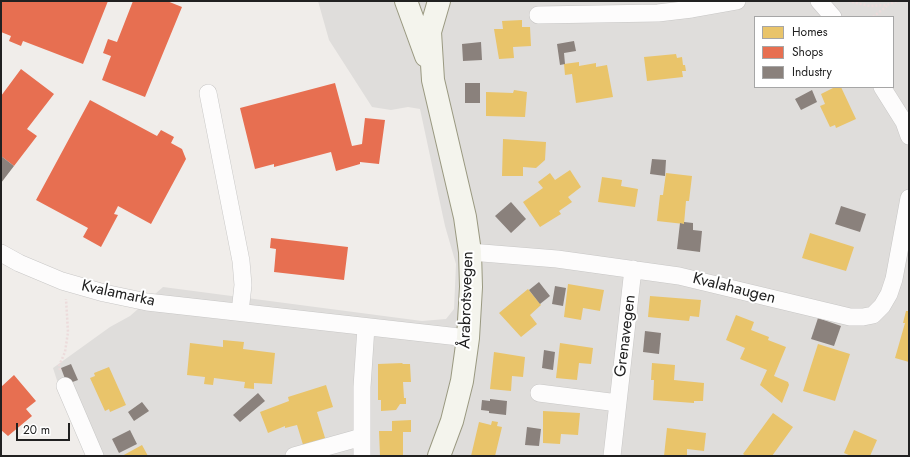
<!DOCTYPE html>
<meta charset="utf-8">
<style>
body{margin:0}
#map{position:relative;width:910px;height:457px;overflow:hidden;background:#f0edea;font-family:Jost,sans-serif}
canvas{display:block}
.frame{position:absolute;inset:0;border:2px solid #212121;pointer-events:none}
.legend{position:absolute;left:754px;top:16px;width:140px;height:72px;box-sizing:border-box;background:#fff;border:1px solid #a6a6a6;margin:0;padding:5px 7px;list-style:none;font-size:12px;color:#212121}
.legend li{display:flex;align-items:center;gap:8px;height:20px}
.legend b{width:20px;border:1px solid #a6a6a6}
.scale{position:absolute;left:16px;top:423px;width:54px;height:18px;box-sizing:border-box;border:2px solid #212121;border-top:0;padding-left:5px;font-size:12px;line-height:14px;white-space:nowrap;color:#212121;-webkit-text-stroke:3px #fff;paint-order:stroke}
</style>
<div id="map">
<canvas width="910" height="457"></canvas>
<div class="frame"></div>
<ul class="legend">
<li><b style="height:11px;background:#e9c46a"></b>Homes</li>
<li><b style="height:11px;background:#e76f51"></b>Shops</li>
<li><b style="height:11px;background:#8a817c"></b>Industry</li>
</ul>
<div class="scale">20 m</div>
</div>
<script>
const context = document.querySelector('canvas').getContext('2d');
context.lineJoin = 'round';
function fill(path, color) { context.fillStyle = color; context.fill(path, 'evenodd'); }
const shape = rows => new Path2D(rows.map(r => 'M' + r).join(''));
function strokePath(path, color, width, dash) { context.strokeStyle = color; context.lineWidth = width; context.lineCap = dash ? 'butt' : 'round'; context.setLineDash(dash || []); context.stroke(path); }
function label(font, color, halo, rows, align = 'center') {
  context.font = font + ' Jost,sans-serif'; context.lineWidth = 4; context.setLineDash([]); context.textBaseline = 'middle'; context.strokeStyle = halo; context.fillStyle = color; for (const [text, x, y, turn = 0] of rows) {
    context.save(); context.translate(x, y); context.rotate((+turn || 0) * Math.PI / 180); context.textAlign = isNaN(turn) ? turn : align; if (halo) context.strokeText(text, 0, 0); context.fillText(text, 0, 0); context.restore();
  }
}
const residential = shape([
 [318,1,909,1,909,456,87,456,63,399,53,368,110,327,130,316,163,287,422,321,446,319,454,309,456,264,445,226,420,109,408,107,391,110,372,107,329,40],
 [755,17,893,17,893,87,755,87]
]);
const homes = shape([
 [522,20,522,27,530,27,531,46,513,47,514,58,499,59,494,29,503,29,502,21],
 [676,54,677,58,682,57,683,65,685,65,686,71,682,71,683,77,647,81,644,57],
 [579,62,579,66,596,63,596,67,607,65,613,97,576,103,572,74,565,75,564,64],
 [835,87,841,87,856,119,836,128,835,125,830,127,820,106,825,104,821,94],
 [514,90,527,92,525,117,486,116,486,92,513,93],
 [503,139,546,142,545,160,536,168,523,167,523,176,502,176],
 [570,170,581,187,568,197,572,202,559,211,561,214,540,227,523,202,543,188,538,182,550,173,555,180],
 [666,173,692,176,689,201,686,201,684,224,657,221,660,195,663,195],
 [602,177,622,180,621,186,638,189,635,207,598,202],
 [810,233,854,247,846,271,802,258],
 [568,284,604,290,600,311,583,308,581,320,564,317],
 [528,289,541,305,530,315,537,324,521,337,499,313],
 [650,296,701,300,699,317,690,316,689,321,648,317],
 [906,311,909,311,909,362,895,358,905,323,903,323],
 [736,315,754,322,751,330,769,337,768,340,786,347,774,376,788,382,789,385,782,403,760,385,767,370,740,359,745,348,726,340],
 [223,340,244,342,243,349,275,353,272,384,254,383,254,389,244,388,245,382,214,378,213,385,204,384,205,377,187,375,190,343,223,347],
 [560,343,593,348,591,364,579,363,577,380,556,378],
 [818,344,850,354,835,401,803,391],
 [494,352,525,357,523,377,512,376,511,391,490,389],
 [403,363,402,364,410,364,411,382,403,382,404,398,406,398,406,404,400,404,396,410,381,411,381,400,378,400,378,364],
 [652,363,675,365,674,380,704,383,703,401,694,401,694,403,653,400,654,380,651,380],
 [109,367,126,405,110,412,109,409,105,411,90,378,95,376,94,373],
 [326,385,333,407,317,412,326,441,304,448,297,425,285,428,285,426,268,433,260,412,289,401,288,397],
 [543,411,580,413,578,435,561,434,560,444,543,443],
 [773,413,793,427,772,456,746,456,743,454],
 [411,420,411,432,403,432,403,456,380,456,379,431,392,431,392,421],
 [492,421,498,422,497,426,502,427,495,456,471,456,479,422,491,425],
 [667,428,706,433,704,451,687,449,687,456,664,456],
 [854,430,877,440,870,456,851,456,844,453],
 [142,445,148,456,122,456]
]);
const shops = shape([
 [1,1,108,1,83,64,23,41,21,46,9,41,11,36,1,32],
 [133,1,167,1,182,7,145,97,102,80,111,56,103,53,108,39,117,42],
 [21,69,54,94,27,129,37,136,14,166,1,156,1,96],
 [335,83,352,146,362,144,365,118,385,120,379,164,360,162,360,164,336,171,331,152,274,167,274,164,255,169,240,108],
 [90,100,157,136,161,130,174,137,171,143,182,149,186,159,151,224,118,206,114,214,118,215,101,247,83,237,88,228,36,200],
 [271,238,348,247,344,280,274,272,276,249,270,248],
 [14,375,36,401,26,409,32,416,8,436,1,430,1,387]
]);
const industry = shape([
 [574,41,576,51,564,53,565,64,560,65,557,44],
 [481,42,482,60,463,61,462,44],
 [465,83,480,83,480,103,465,103],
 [812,90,817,102,801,110,795,99],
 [1,156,14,166,1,183],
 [652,159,666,160,665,176,650,174],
 [511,202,526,219,511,233,495,216],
 [841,206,866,214,860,232,835,224],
 [684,222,693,223,693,230,702,231,700,252,677,249,680,223,684,224],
 [539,282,550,296,540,304,529,290],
 [555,286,566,288,563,306,552,304],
 [818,318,841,326,834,346,811,339],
 [645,331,661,333,659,354,643,352],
 [544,350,555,352,553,370,542,368],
 [71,364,78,380,67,384,61,368],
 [258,393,265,401,240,422,233,415],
 [490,399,507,401,506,415,489,413,489,411,481,410,482,400,490,401],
 [142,402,149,411,134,421,128,412],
 [527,427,541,429,539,446,525,445],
 [130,430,137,444,119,453,112,439]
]);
const path = shape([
 [848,1,870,6,887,5,898,1],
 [873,17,887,6],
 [60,370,59,366,65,352,68,332,66,299]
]);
const street = shape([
 [819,1,833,17],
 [538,15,658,13,692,9,737,1],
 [882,87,904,122,909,136],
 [208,93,241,261,243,285,240,312],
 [470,252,557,259,679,276,850,317,863,317,873,315,882,306,889,294,894,279,909,198],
 [1,253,19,263,62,281,104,293,147,302,468,338],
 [65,386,95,456],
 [539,393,618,403],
 [294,456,362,437],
 [362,456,362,387,366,327],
 [612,456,633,269]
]);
const secondary = shape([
 [406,1,426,56],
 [439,1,430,32,433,80,465,217,470,252,471,287,468,338,462,381,452,421,439,456]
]);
const streetNames = [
 ["Kvalahaugen",734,289,14],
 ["Kvalamarka",118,294,12],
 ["Årabrotsvegen",467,300,-88],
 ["Grenavegen",626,336,-83]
];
fill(residential, '#dfdddb');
fill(homes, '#e9c46a');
fill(shops, '#e76f51');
fill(industry, '#8a817c');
strokePath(street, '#c8c7c6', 18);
strokePath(secondary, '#9a9981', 24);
strokePath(path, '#ecdbdb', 2.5, [2, 2]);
strokePath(street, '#fdfcfc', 17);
strokePath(secondary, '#f4f4ed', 22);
label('16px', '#212121', '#fff', streetNames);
</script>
